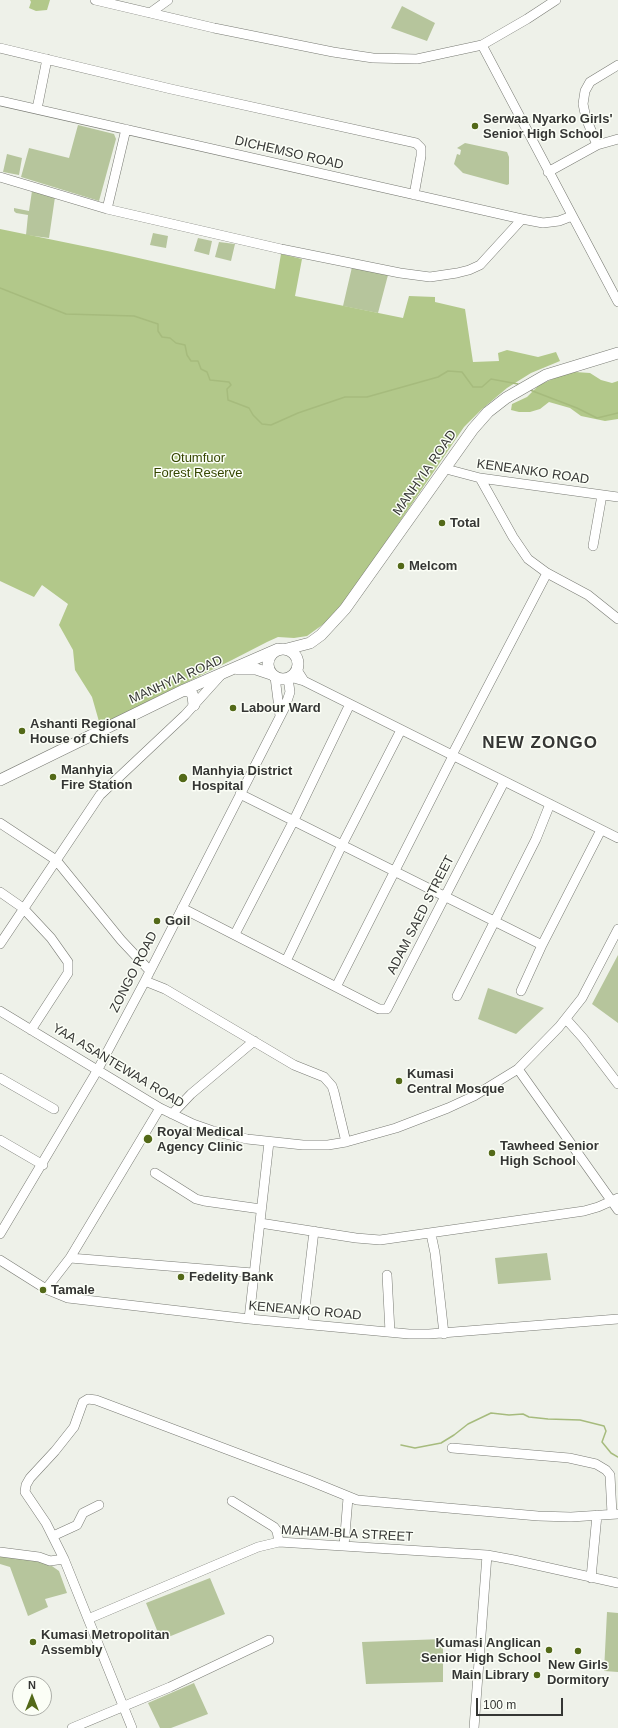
<!DOCTYPE html>
<style>
body{margin:0}
#map{position:relative;width:618px;height:1728px;overflow:hidden;background:#eef1e9;font-family:Helvetica,sans-serif}
canvas{display:block}
.north{position:absolute;left:12px;top:1676px;width:40px;height:40px;box-sizing:border-box;background:#fbfef6;border:1px solid #acaea8;border-radius:50%;rotate:0deg;font-size:11px;font-weight:700;line-height:16px;text-align:center;color:#353634}
.north::after{content:'';display:block;margin:auto;width:14px;height:18px;background:#536918;clip-path:polygon(50% 0,100% 100%,50% 72%,0 100%)}
.scale{position:absolute;left:476px;top:1698px;width:87px;height:18px;box-sizing:border-box;border:2px solid #353634;border-top:0;padding-left:5px;font-size:12px;line-height:14px;white-space:nowrap;color:#353634;-webkit-text-stroke:3px #fbfef6;paint-order:stroke}
</style>
<div id="map">
<canvas width="618" height="1728"></canvas>
<div class="north">N</div>
<div class="scale">100 m</div>
</div>
<script>
const context = document.querySelector('canvas').getContext('2d');
context.lineJoin = 'round';
function fill(path, color) { context.fillStyle = color; context.fill(path, 'evenodd'); }
const shape = rows => new Path2D(rows.map(r => 'M' + r).join(''));
function strokePath(path, color, width, dash) { context.strokeStyle = color; context.lineWidth = width; context.lineCap = dash ? 'butt' : 'round'; context.setLineDash(dash || []); context.stroke(path); }
function label(font, color, halo, rows, align = 'center') {
  context.font = font + ' Helvetica,sans-serif'; context.lineWidth = 3; context.setLineDash([]); context.textBaseline = 'middle'; context.strokeStyle = halo; context.fillStyle = color; for (const [text, x, y, turn = 0] of rows) {
    context.save(); context.translate(x, y); context.rotate((+turn || 0) * Math.PI / 180); context.textAlign = isNaN(turn) ? turn : align; if (halo) context.strokeText(text, 0, 0); context.fillText(text, 0, 0); context.restore();
  }
}
const green = shape([
 [402,6,435,23,427,41,391,28],
 [78,125,114,134,116,139,99,201,21,177,29,148,69,158],
 [465,143,507,152,509,157,509,184,507,185,463,173,454,164,457,154,460,155,461,150,457,148],
 [7,154,22,158,19,175,3,172],
 [32,191,55,197,49,238,26,235,28,215,16,213,14,211,14,208,29,211],
 [153,233,168,236,166,248,150,245],
 [198,238,212,241,209,255,194,251],
 [219,242,235,244,231,261,215,257],
 [352,267,388,275,378,313,343,306],
 [618,955,618,1023,592,1004],
 [488,988,544,1008,516,1034,478,1019],
 [547,1253,551,1280,498,1284,495,1258],
 [0,1556,42,1559,59,1571,67,1593,45,1599,48,1607,28,1616,10,1567,0,1564],
 [210,1578,225,1614,161,1640,146,1603],
 [607,1612,618,1613,618,1672,604,1671],
 [443,1639,443,1682,366,1684,362,1642],
 [194,1683,208,1714,171,1728,160,1728,148,1703]
]);
const forest = shape([
 [30,0,50,0,47,10,36,11,29,8,31,2],
 [0,229,112,252,275,289,281,254,302,259,295,296,403,318,409,296,435,297,435,302,465,309,473,362,499,361,498,353,507,350,538,357,556,352,560,361,531,373,507,388,481,410,464,427,350,595,325,623,307,636,294,638,278,637,267,642,232,660,100,725,92,697,75,670,73,650,59,625,68,604,42,585,34,597,0,581],
 [575,372,590,373,601,380,612,383,618,381,618,419,605,421,581,416,570,408,549,402,540,409,530,412,519,412,511,410,512,404,527,397,539,385,564,374]
]);
const stream = shape([
 [0,288,66,314,134,316,158,324,158,331,162,337,170,338,176,343,185,345,187,355,191,361,198,361,201,369,207,372,210,380,229,382,231,385,227,389,228,400,249,408,253,415,262,424,271,425,298,413,345,397,367,397,438,377,448,371,462,372,473,387,482,387,491,379,518,384],
 [530,390,577,408,597,418,618,413],
 [401,1445,415,1448,441,1443,454,1435,468,1424,491,1413,509,1415,523,1414,529,1417,548,1419,580,1420,604,1426,606,1431,602,1442,611,1453,618,1457]
]);
const minor = shape([
 [95,0,214,28,333,52,373,58,417,59,482,45,527,19,556,0],
 [150,13,168,0],
 [482,45,618,302],
 [0,48,171,89,416,143,421,148,421,156,414,195],
 [0,101,522,219,543,223,559,221,572,216],
 [37,109,47,59],
 [597,145,586,118,583,104,585,91,590,82,618,65],
 [548,172,597,145,618,139],
 [0,177,107,209,281,249,400,273,430,277,457,273,469,270,480,265,522,219],
 [107,209,126,129],
 [446,469,480,478,618,497],
 [480,478,513,537,528,559,547,573,588,595,618,619],
 [593,546,602,495],
 [297,670,304,681],
 [275,677,280,716],
 [290,677,304,681,618,838],
 [452,755,547,573],
 [240,794,542,945],
 [0,823,56,860,121,940,150,971],
 [0,892,23,908,51,938,68,962,68,973,31,1030],
 [182,908,379,1009,387,1009,504,782],
 [235,934,294,820,350,704],
 [0,944,100,795,185,715,221,675],
 [286,961,342,845,401,730],
 [145,981,165,989,294,1065,324,1077,332,1086,334,1092,346,1142],
 [336,987,453,756],
 [521,991,542,945,601,830],
 [457,996,536,839,550,804],
 [0,1011,160,1108,193,1124,213,1131,247,1139,303,1145,328,1145,346,1142,396,1128,448,1108,474,1096,518,1069,559,1027,582,998,618,929],
 [566,1019,583,1038,618,1084],
 [518,1069,618,1210],
 [0,1078,54,1109],
 [172,1114,191,1094,254,1041],
 [0,1140,43,1165],
 [155,1173,196,1199,204,1201,261,1209],
 [260,1223,356,1238,380,1240,584,1211,598,1207,618,1198],
 [0,1234,97,1071,145,981,285,707,290,692,288,678],
 [431,1234,435,1253,444,1334],
 [70,1258,253,1273],
 [0,1260,46,1289,68,1298,249,1319,409,1334,429,1334,618,1319],
 [387,1275,390,1332],
 [46,1289,70,1258,160,1108],
 [249,1319,269,1142],
 [303,1324,314,1231],
 [452,1448,569,1458,596,1464,606,1470,610,1475,612,1514],
 [232,1501,274,1527,277,1531,279,1542],
 [53,1536,77,1525,83,1513,99,1505],
 [344,1546,348,1498],
 [0,1552,39,1557,50,1561,64,1559],
 [591,1578,597,1515],
 [88,1619,258,1547,279,1542,487,1555,514,1560,618,1583],
 [72,1728,170,1687,269,1640],
 [132,1728,64,1559,46,1523,25,1492,26,1485,30,1478,55,1451,74,1427,83,1402,88,1399,96,1400,308,1480,357,1500,538,1516,571,1517,618,1514],
 [474,1728,487,1555]
]);
const major = shape([
 '268 664a15 15 0 1 1 30 0a15 15 0 1 1-30 0Z',
 [287,649,310,643,321,635,345,609,473,429,488,412,506,398,546,375,618,353],
 [238,669,256,669,271,674],
 [184,690,191,692,193,696,194,705],
 [0,780,184,690,278,649]
]);
const markers = [
 [475,126,4,"#536918"],
 [442,523,4,"#536918"],
 [401,566,4,"#536918"],
 [233,708,4,"#536918"],
 [22,731,4,"#536918"],
 [53,777,4,"#536918"],
 [183,778,5,"#536918"],
 [157,921,4,"#536918"],
 [399,1081,4,"#536918"],
 [148,1139,5,"#536918"],
 [492,1153,4,"#536918"],
 [181,1277,4,"#536918"],
 [43,1290,4,"#536918"],
 [33,1642,4,"#536918"],
 [549,1650,4,"#536918"],
 [578,1651,4,"#536918"],
 [537,1675,4,"#536918"]
];
const poiNames = [
 ["Serwaa Nyarko Girls'",483,119],
 ["Senior High School",483,134],
 ["Total",450,523],
 ["Melcom",409,566],
 ["Labour Ward",241,708],
 ["Ashanti Regional",30,724],
 ["House of Chiefs",30,739],
 ["Manhyia",61,770],
 ["Fire Station",61,785],
 ["Manhyia District",192,771],
 ["Hospital",192,786],
 ["Goil",165,921],
 ["Kumasi",407,1074],
 ["Central Mosque",407,1089],
 ["Royal Medical",157,1132],
 ["Agency Clinic",157,1147],
 ["Tawheed Senior",500,1146],
 ["High School",500,1161],
 ["Fedelity Bank",189,1277],
 ["Tamale",51,1290],
 ["Kumasi Metropolitan",41,1635],
 ["Assembly",41,1650],
 ["Kumasi Anglican",541,1643,"right"],
 ["Senior High School",541,1658,"right"],
 ["New Girls",578,1665,"center"],
 ["Dormitory",578,1680,"center"],
 ["Main Library",529,1675,"right"]
];
const streetNames = [
 ["DICHEMSO ROAD",289,153,13],
 ["KENEANKO ROAD",533,472,8],
 ["MANHYIA ROAD",425,473,-55],
 ["MANHYIA ROAD",176,680,-24],
 ["ADAM SAED STREET",421,915,-63],
 ["ZONGO ROAD",134,972,-63],
 ["YAA ASANTEWAA ROAD",118,1066,31],
 ["KENEANKO ROAD",305,1311,5],
 ["MAHAM-BLA STREET",347,1534,3]
];
const parkNames = [
 ["Otumfuor",198,458],
 ["Forest Reserve",198,473]
];
const districtNames = [
 ["NEW ZONGO",540,743]
];
fill(green, '#b6c59c');
fill(forest, '#b2c88a');
strokePath(stream, '#a6bb7d', 1.5);
strokePath(minor, '#797b74', 10);
strokePath(major, '#797b74', 12);
strokePath(minor, '#fff', 9);
strokePath(major, '#fff', 11);
for (const [x, y, r, color] of markers) { const dot = new Path2D(); dot.arc(x, y, r, 0, 2 * Math.PI); context.fillStyle = color; context.fill(dot); strokePath(dot, '#fbfef6', 1.5); }
label('bold 13px', '#353634', '#fbfef6', poiNames, 'left');
label('13px', '#353634', '#fbfef6', streetNames);
label('13px', '#354600', '#fbfef6', parkNames);
context.letterSpacing = '1px';
label('bold 17px', '#353634', '#fbfef6', districtNames);
context.letterSpacing = '0px';
</script>
